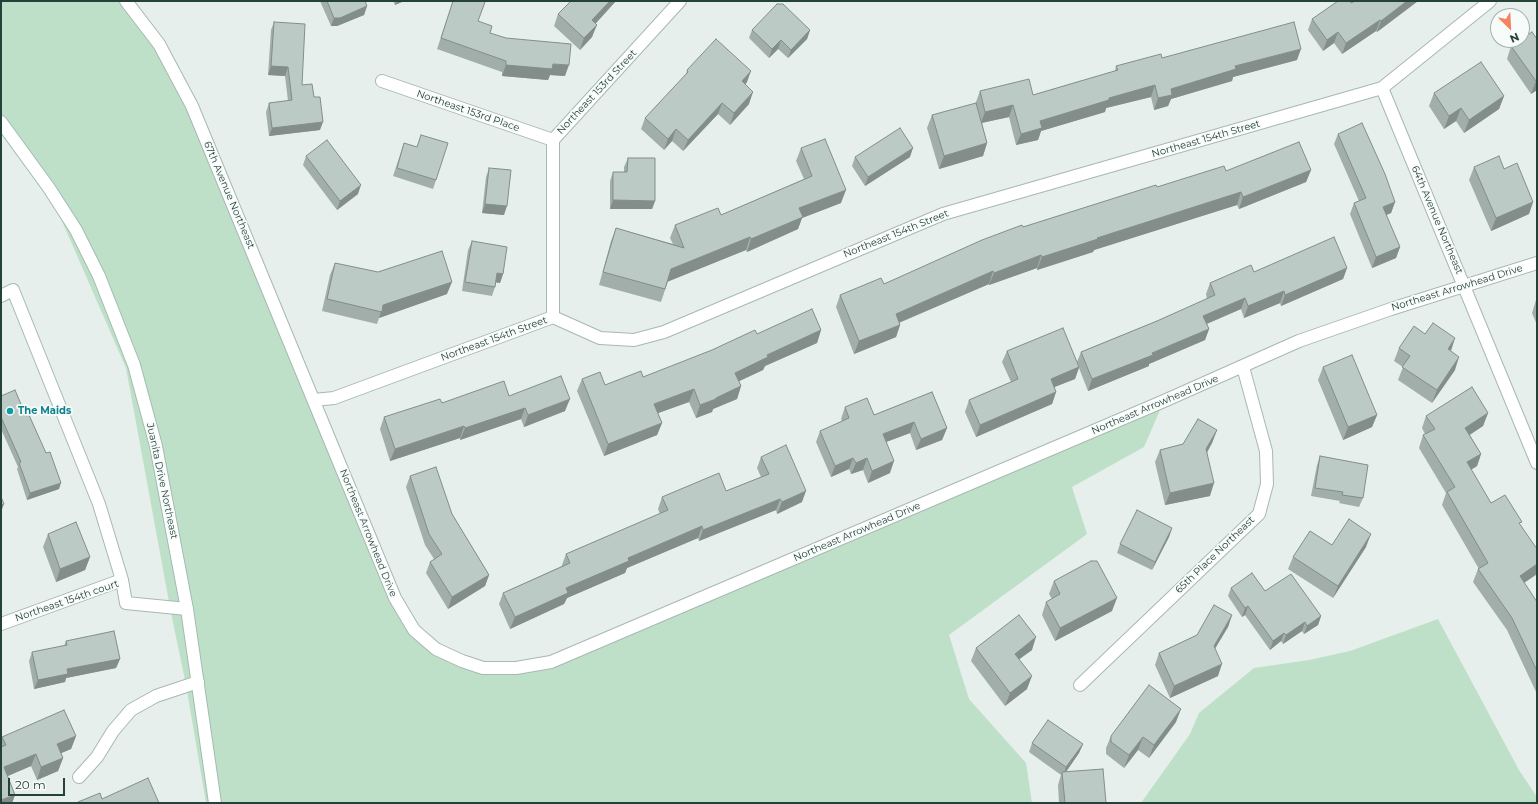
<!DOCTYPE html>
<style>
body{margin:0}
#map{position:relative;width:1538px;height:804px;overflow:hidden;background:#e6efeb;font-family:Montserrat,sans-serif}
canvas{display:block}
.frame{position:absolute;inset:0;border:2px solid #24423a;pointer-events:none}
.north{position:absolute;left:1490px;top:8px;width:40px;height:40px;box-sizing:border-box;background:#f7fbf9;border:1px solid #a3b1ad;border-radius:50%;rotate:156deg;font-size:11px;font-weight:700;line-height:16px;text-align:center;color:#24423a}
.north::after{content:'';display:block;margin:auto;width:14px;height:18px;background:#f4845f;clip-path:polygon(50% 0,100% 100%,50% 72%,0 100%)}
.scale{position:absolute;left:8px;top:778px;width:57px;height:18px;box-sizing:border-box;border:2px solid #24423a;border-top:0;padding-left:5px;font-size:12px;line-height:14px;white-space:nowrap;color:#24423a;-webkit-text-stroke:3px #f7fbf9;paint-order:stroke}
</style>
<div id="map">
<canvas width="1538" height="804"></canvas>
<div class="frame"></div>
<div class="north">N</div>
<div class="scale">20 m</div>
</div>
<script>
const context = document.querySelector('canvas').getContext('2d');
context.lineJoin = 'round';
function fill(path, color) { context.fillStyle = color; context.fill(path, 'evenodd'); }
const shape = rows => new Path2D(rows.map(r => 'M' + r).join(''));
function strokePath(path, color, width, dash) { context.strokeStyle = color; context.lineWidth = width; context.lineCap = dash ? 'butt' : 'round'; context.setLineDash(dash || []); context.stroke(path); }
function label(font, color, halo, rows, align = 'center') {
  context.font = font + ' Montserrat,sans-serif'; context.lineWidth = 3.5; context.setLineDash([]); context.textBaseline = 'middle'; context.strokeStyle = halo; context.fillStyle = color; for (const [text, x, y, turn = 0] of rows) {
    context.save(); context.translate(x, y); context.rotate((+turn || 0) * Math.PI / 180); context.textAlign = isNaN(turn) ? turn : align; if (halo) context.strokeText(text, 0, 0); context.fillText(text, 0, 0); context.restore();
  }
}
const green = shape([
 [1,1,126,1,192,106,395,598,436,649,483,668,551,662,1164,401,1144,447,1072,487,1087,534,949,635,969,699,1026,763,1032,803,206,803,186,685,171,613,126,368,48,189,1,125],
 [1438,619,1519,770,1537,797,1537,803,1141,803,1190,734,1199,713,1254,668,1309,660,1350,651]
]);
const street = shape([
 [126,1,159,44,192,106,395,598,414,630,436,649,462,661,483,668,516,668,551,662,1164,401,1299,341,1391,309,1537,263],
 [382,81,553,140],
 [1382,88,1537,463],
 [1,296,13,290,99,504,122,580],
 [553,317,553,140,680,1],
 [314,400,334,398,553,317,600,338,634,340,664,332,943,214,1382,88,1490,1],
 [1,624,122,580,126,603,187,609],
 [1080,685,1259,514,1267,484,1266,451,1243,367],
 [79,777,97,757,113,731,131,710,156,696,198,682]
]);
const secondary = shape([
 [1,122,49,188,76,230,99,276,134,365,156,446,187,609,215,803]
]);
const wall = shape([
 [320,1,365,1,367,6,364,15,337,26,331,26],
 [393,1,404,1,395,5],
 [453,1,482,1,478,21,490,33,565,76,550,75,548,80,502,76,502,72,437,49],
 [571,1,616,1,595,24,592,37,580,50,554,26,558,14],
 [1355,1,1418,1,1377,32,1376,31,1342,54,1334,43,1323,51,1308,30,1312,19,1351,3],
 [274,22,302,85,314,97,320,130,269,136,266,112,269,103,288,101,285,76,268,75,271,30],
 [752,30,810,30,807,39,788,58,778,49,769,58,749,38],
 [1537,39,1537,90,1531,94,1507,59,1511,46],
 [1162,58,1297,60,1233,77,1232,81,1171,99,1168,106,1154,110,1151,97,1106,108,1105,112,1041,131,1038,140,1016,145,1009,117,982,123,987,143,983,156,939,169,927,128,932,115,976,106,976,102,980,91,1033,95,1115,71,1116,66],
 [687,70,747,82,745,85,749,104,730,125,718,114,683,151,672,141,664,150,641,129,645,118,686,75],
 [1434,93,1504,96,1499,109,1464,133,1456,121,1444,129,1429,106],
 [1338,134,1395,202,1391,213,1386,215,1400,247,1396,258,1372,268,1350,214,1354,203,1359,201,1334,144],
 [421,135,436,180,433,189,393,176,404,143,417,147],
 [801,148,841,203,802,218,798,229,747,252,746,250,668,281,661,302,599,285,611,241,616,228,673,244,670,238,675,225,721,215,804,179,796,161],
 [306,156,358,194,337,210,303,165],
 [855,157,910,157,865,186,852,166],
 [628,158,655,201,652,209,610,209,610,181,613,172,624,172,624,167],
 [1474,167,1533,202,1529,214,1491,231,1469,180],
 [489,168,504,215,482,213,486,177],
 [1311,170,1306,182,1239,209,1237,205,1094,250,1093,252,1037,270,1037,268,989,285,989,284,899,323,900,325,896,337,854,354,836,307,840,295,884,284,1023,227,1157,187,1226,171],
 [472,241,503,274,500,283,496,282,495,287,492,296,462,291,468,250],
 [335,263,447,294,379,318,377,324,322,311,330,275],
 [1347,268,1343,279,1281,306,1280,303,1244,318,1241,309,1207,324,1209,329,1205,340,1149,364,1149,366,1088,391,1079,368,1075,379,1054,387,1056,392,1052,404,976,437,965,412,969,400,1011,382,1002,362,1007,351,1077,362,1081,352,1157,321,1207,299,1206,294,1210,283,1254,272],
 [1536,300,1537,300,1537,325,1532,313],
 [821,330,817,343,765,366,763,370,739,381,741,386,737,399,713,409,712,412,696,418,689,402,658,413,662,423,657,435,604,456,577,391,582,379,605,385,643,377],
 [1399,348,1451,351,1455,370,1432,403,1398,380,1403,367,1394,361],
 [1323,367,1377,415,1372,427,1343,440,1318,380],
 [932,392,947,428,942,440,916,450,910,433,886,442,890,473,868,483,863,470,851,474,849,469,831,477,816,442,820,431,842,421,841,419,845,407,874,415],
 [1,396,26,416,46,453,59,489,27,500,17,469,18,467,1,429],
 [509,396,565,411,524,427,521,419,460,440,460,438,390,461,380,429,384,417,442,403],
 [1488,413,1483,426,1470,435,1481,454,1477,466,1471,470,1491,503,1520,525,1537,574,1524,583,1537,602,1537,694,1507,630,1473,582,1478,569,1479,569,1442,505,1446,493,1419,448,1423,435,1425,434,1422,428,1426,416],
 [1217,430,1212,443,1207,453,1210,496,1165,505,1155,462,1160,450,1183,444],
 [1320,456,1363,498,1359,507,1339,503,1340,501,1311,496,1317,465],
 [761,457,802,502,777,514,776,510,699,541,698,538,627,568,625,573,567,598,564,604,510,629,499,604,503,593,562,566,562,565,566,554,660,514,658,509,662,497,726,491,761,477,757,468],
 [410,476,452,514,489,575,485,586,448,609,426,573,430,562,434,559,425,545,406,487],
 [1172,528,1169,537,1152,570,1117,553,1120,544],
 [48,534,90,557,85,570,56,582,43,547],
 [1332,545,1366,547,1333,598,1288,569,1293,557],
 [1054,581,1112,611,1055,641,1042,615,1046,602,1052,599,1049,594],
 [1231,588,1265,591,1321,616,1318,625,1304,634,1302,631,1283,644,1281,641,1270,650,1245,615,1242,617,1228,596],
 [1232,615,1228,627,1215,649,1218,676,1170,698,1155,665,1159,653,1197,635],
 [66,641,120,659,116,668,66,678,65,682,34,689,29,661,32,652,64,646],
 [976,648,1032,650,1019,659,1027,689,1005,706,971,661],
 [1176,722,1149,758,1138,750,1124,768,1106,754,1106,748,1111,736],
 [76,736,71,749,61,753,63,758,58,771,37,780,31,766,7,776,15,795,12,803,1,803,1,740,2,737],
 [1032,743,1083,744,1079,753,1066,772,1106,803,1059,803,1058,785,1061,775,1029,752]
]);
const shadedWall = shape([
 [397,1,404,1,395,5],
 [610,1,616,1,588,32,592,20],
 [1407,1,1418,1,1377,32,1381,21],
 [367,6,364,15,337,26,331,26,334,18],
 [1380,20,1376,31,1342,54,1346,43],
 [597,25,592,37,580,50,584,38],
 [810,30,807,39,788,58,791,50],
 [1338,32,1334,43,1323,51,1327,40],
 [781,40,778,49,769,58,772,49],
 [1301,49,1297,60,1233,77,1232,81,1171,99,1168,106,1154,110,1158,98,1171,89,1235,66],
 [553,64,569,65,565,76,550,75,548,80,502,76,506,65],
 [271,66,288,67,285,76,268,75],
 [751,71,747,82,738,93,742,81],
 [1537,80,1537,90,1531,94,1536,81],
 [1155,85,1151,97,1106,108,1105,112,1041,131,1038,140,1016,145,1021,134,1040,121,1109,98],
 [753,92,749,104,730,125,734,113],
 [1504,96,1499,109,1464,133,1469,120],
 [722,103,718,114,683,151,688,140],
 [1013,105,1009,117,981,123,985,112],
 [1461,108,1456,121,1444,129,1449,116],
 [323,122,320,130,269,136,272,128],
 [676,129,672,141,664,150,668,139],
 [987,143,983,156,939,169,944,156],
 [913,148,910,157,865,186,868,177],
 [1311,170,1306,182,1239,209,1243,197],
 [361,185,358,194,337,210,340,201],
 [846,190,841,203,802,218,798,229,747,252,751,239,799,208],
 [1241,192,1237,205,1094,250,1093,252,1037,270,1042,257,1097,238],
 [613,200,655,201,652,209,610,209],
 [1395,202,1391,213,1379,218,1383,207],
 [1533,202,1529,214,1491,231,1496,218],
 [485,204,507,206,504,215,482,213],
 [750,237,746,250,667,282,671,269],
 [1400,247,1396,258,1372,268,1376,257],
 [1041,255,1037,268,989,285,994,273],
 [1347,268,1343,279,1281,306,1285,295],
 [993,271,989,284,891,326,896,314],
 [497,273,503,274,500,283,494,282],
 [452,282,447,294,379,318,383,305],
 [1284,291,1280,303,1244,318,1248,306],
 [1245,298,1241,309,1199,327,1203,316],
 [900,325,896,337,854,354,859,341],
 [1209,329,1205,340,1149,364,1149,366,1088,391,1092,379],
 [821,330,817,343,765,366,763,370,731,385,735,373,767,355],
 [1455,338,1451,351,1448,349],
 [1459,357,1455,370,1432,403,1437,390],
 [1079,367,1075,379,1047,390,1051,379],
 [741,386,737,399,713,409,712,412,696,418,700,405,716,398],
 [694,389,689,402,650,416,654,404],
 [1056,392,1052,404,976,437,980,425],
 [570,399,565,411,524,427,528,415],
 [525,408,521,419,460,440,465,428],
 [1488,413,1483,426,1461,440,1465,428],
 [1377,415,1372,427,1343,440,1348,427],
 [914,422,910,433,878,445,883,434],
 [662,423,657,435,604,456,608,444],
 [464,426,460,438,390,461,395,449],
 [947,428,942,440,916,450,921,439],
 [1217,430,1212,443,1201,462,1206,449],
 [1481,454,1477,466,1462,475,1467,462],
 [853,458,849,469,831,477,835,466],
 [867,458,863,470,851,474,856,463],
 [894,461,890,473,868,483,872,471],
 [61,483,59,489,27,500,30,493],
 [1214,483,1210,496,1165,505,1170,493],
 [806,491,802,502,777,514,782,502],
 [780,499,776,510,699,541,703,530],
 [4,504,1,512,1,505],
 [702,526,698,538,627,568,625,573,567,598,564,604,510,629,515,617,566,588,628,558],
 [1172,528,1169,537,1152,570,1155,562],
 [1371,534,1366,547,1333,598,1338,586],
 [90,557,85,570,56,582,60,569],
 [1537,564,1537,574,1515,589,1520,576],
 [489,575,485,586,448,609,452,597],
 [1117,598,1112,611,1055,641,1060,628],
 [1248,606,1245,615,1242,617,1245,608],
 [1232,615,1228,627,1209,658,1214,646],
 [1321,616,1318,625,1304,634,1307,626],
 [1305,622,1302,631,1283,644,1286,635],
 [1284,633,1281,641,1270,650,1273,641],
 [1036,637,1032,650,1010,666,1015,654],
 [120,659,116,668,66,678,65,682,34,689,38,680,67,669],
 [1222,664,1218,676,1170,698,1174,686],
 [1032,676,1027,689,1005,706,1010,693],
 [1181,709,1176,722,1149,758,1154,745],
 [76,736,71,749,52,757,57,744],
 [1143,737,1138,750,1124,768,1129,755],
 [1083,744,1079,753,1063,776,1066,767],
 [36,754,31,766,1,779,4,767],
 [63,758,58,771,37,780,41,767],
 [15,795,12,803,1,803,1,800]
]);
const building = shape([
 [327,1,365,1,367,6,340,18,334,18,327,1],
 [453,1,482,1,485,2,478,21,492,26,490,33,506,38,571,44,569,65,553,64,552,69,506,65,506,61,441,38,453,1],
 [571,1,610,1,592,20,597,25,584,38,558,14,571,1],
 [1338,1,1350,1,1351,3,1355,1,1407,1,1381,21,1380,20,1346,43,1338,32,1327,40,1312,19,1338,1],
 [777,4,783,4,810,30,791,50,781,40,772,49,752,30,777,4],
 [274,22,305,24,302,85,312,84,314,97,320,97,323,122,272,128,269,103,292,100,288,67,271,66,274,22],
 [1294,22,1301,49,1235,66,1236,69,1171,89,1172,95,1158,98,1155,85,1109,98,1109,100,1040,121,1042,128,1021,134,1013,105,985,112,980,91,1029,79,1033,95,1118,70,1116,66,1161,54,1162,58,1294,22],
 [1532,32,1537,39,1537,80,1536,81,1511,46,1520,40,1522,40,1522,39,1532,32],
 [716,39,751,71,742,81,753,92,734,113,722,103,688,140,676,129,668,139,645,118,688,72,687,70,716,39],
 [1481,62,1504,96,1469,120,1461,108,1449,116,1434,93,1481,62],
 [976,103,987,143,944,156,932,115,976,103],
 [1362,123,1385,174,1395,202,1383,207,1400,247,1376,257,1354,203,1366,198,1338,134,1362,123],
 [900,128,913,148,868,177,855,157,900,128],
 [421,135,448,143,436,180,397,168,404,143,417,147,421,135],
 [825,139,846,190,799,208,803,217,751,239,750,237,671,269,665,289,603,272,616,228,684,248,675,225,718,208,721,215,812,176,801,148,825,139],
 [327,140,361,185,340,201,306,156,327,140],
 [1299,142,1311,170,1243,197,1241,192,1097,238,1098,239,1042,257,1041,255,994,273,993,271,896,314,900,325,859,341,840,295,881,278,884,284,982,240,1022,225,1023,227,1156,185,1157,187,1224,166,1226,171,1299,142],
 [1499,156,1504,169,1517,163,1533,202,1496,218,1474,167,1499,156],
 [628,158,655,158,655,201,613,200,613,172,627,172,628,158],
 [489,168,511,170,507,206,485,204,489,168],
 [1334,237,1347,268,1285,295,1284,291,1248,306,1245,298,1203,316,1209,329,1152,353,1153,355,1092,379,1081,352,1157,321,1215,295,1210,283,1251,265,1254,272,1334,237],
 [472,241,507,247,503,274,497,273,495,287,465,282,472,241],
 [442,251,452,282,383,305,382,312,327,299,335,263,378,272,442,251],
 [812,309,821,330,767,355,768,357,735,373,741,386,716,398,716,399,700,405,694,389,654,404,662,423,608,444,582,379,600,372,605,385,641,371,643,377,712,350,755,330,757,334,812,309],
 [1433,323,1455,338,1448,349,1459,357,1437,390,1402,367,1410,356,1399,348,1414,326,1425,334,1433,323],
 [1063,328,1079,367,1051,379,1056,392,980,425,969,400,1018,379,1007,351,1063,328],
 [1352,355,1377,415,1348,427,1323,367,1352,355],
 [561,376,570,399,528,415,525,408,465,428,464,426,395,449,384,417,440,399,442,403,504,381,509,396,561,376],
 [1472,387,1488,413,1465,428,1481,454,1467,462,1491,503,1505,495,1522,522,1519,523,1537,549,1537,564,1520,576,1537,602,1537,671,1512,618,1478,569,1488,563,1447,492,1455,487,1423,435,1435,429,1426,416,1472,387],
 [15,390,26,416,29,415,46,453,50,452,61,483,30,493,19,463,21,462,1,417,1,396,15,390],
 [932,392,947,428,921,439,914,422,883,434,894,461,872,471,867,458,856,463,853,458,835,466,820,431,849,418,845,407,867,398,874,415,932,392],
 [1198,419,1217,430,1206,449,1214,483,1170,493,1160,450,1183,444,1198,419],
 [786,445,806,491,782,502,780,499,703,530,702,526,628,558,629,561,566,588,568,593,515,617,503,593,570,563,566,554,668,510,662,497,719,473,726,491,769,474,761,457,786,445],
 [1320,456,1368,465,1363,498,1342,495,1343,492,1315,488,1320,456],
 [436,467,452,514,489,575,452,597,430,562,442,554,429,534,410,476,436,467],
 [1,497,4,504,1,505,1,497],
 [1137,510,1172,528,1155,562,1120,544,1137,510],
 [1349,519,1371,534,1338,586,1293,557,1310,531,1332,545,1349,519],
 [76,522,90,557,60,569,48,534,76,522],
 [1091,561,1097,561,1117,598,1060,628,1046,602,1060,594,1054,581,1091,561],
 [1252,573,1265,591,1291,574,1321,616,1307,626,1305,622,1286,635,1284,633,1273,641,1248,606,1245,608,1231,588,1252,573],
 [1214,605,1232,615,1214,646,1222,664,1174,686,1159,653,1197,635,1214,605],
 [1019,615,1036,637,1015,654,1032,676,1010,693,976,648,1019,615],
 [114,631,120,659,67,669,68,674,38,680,32,652,67,645,66,641,114,631],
 [1149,685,1181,709,1154,745,1143,737,1129,755,1111,742,1111,736,1149,685],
 [64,710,76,736,57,744,63,758,41,767,36,754,4,767,15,795,1,800,1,747,6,745,2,737,64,710],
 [1048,720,1083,744,1066,767,1032,743,1048,720],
 [1103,769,1106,803,1065,803,1062,772,1103,769],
 [148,778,159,803,78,803,78,802,100,793,102,799,148,778]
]);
const markers = [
 [10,411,4,"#0f9aa8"]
];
const streetNames = [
 ["Northeast 153rd Street",597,92,-47],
 ["Northeast 153rd Place",468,111,19],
 ["Northeast 154th Street",1206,139,-16],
 ["67th Avenue Northeast",229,195,67],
 ["64th Avenue Northeast",1437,220,67],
 ["Northeast 154th Street",896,234,-22],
 ["Northeast Arrowhead Drive",1457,288,-17],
 ["Northeast 154th Street",494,339,-20],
 ["Northeast Arrowhead Drive",1155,405,-23],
 ["Juanita Drive Northeast",162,481,78],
 ["Northeast Arrowhead Drive",857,532,-23],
 ["Northeast Arrowhead Drive",368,533,68],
 ["65th Place Northeast",1215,555,-44],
 ["Northeast 154th court",67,601,-19]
];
const cultureNames = [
 ["The Maids",18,411]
];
fill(green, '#bfe0c8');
strokePath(street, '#a8b8b2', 14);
strokePath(secondary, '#a4bbb3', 14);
strokePath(street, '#fff', 12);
strokePath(secondary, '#fff', 12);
fill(wall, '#a1aea9');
fill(shadedWall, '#838d89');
fill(building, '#bbcac4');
strokePath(building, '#838d89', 1);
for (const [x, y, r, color] of markers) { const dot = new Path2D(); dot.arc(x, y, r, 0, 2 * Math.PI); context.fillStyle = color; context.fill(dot); strokePath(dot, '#f7fbf9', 1.5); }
label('10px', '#24423a', '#f7fbf9', streetNames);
label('bold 10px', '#0d838f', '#f7fbf9', cultureNames, 'left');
</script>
